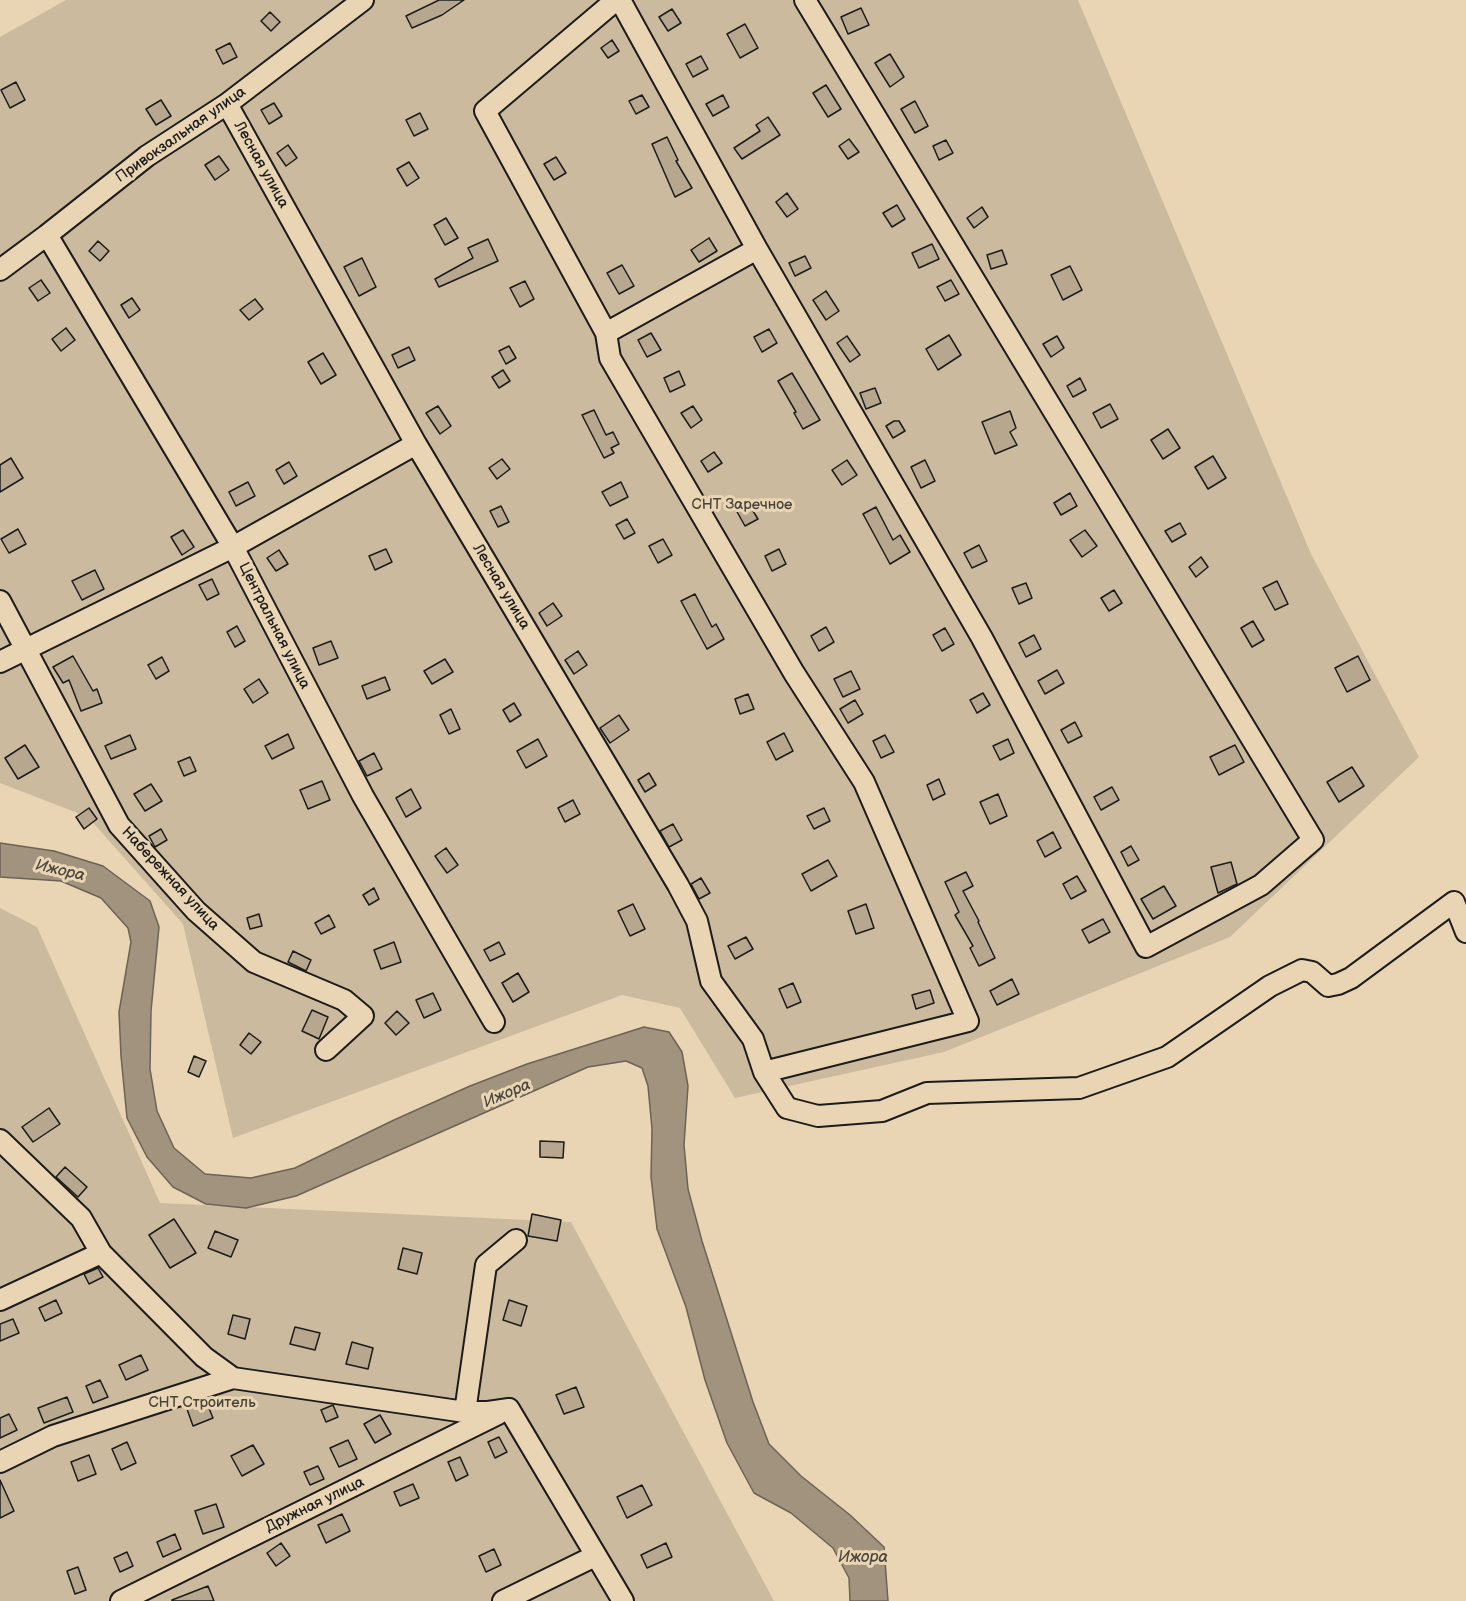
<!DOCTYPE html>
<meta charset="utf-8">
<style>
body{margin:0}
canvas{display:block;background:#e9d5b3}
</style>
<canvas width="1466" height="1601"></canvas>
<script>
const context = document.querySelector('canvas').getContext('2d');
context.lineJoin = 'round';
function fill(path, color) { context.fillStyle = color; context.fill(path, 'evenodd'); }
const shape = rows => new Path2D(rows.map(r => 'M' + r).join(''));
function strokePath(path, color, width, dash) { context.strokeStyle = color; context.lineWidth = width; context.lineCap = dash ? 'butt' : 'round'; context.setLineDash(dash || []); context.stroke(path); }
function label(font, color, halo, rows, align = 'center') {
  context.font = font + ' "Balsamiq Sans",sans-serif'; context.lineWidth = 6; context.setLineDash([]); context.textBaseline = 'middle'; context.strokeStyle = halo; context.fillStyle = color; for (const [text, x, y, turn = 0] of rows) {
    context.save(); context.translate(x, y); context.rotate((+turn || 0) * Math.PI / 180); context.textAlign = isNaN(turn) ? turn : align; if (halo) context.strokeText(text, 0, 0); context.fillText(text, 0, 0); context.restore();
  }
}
const green = shape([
 [66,0,1078,0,1311,554,1419,757,1230,937,944,1052,735,1098,680,1008,622,995,233,1138,183,924,88,817,0,783,0,37],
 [0,908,37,927,160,1203,571,1222,774,1601,0,1601]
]);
const water = shape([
 [0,843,54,851,103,866,150,901,159,927,151,1011,150,1069,157,1111,174,1148,205,1174,251,1178,295,1168,394,1120,470,1086,527,1064,644,1027,669,1032,682,1052,688,1086,684,1145,688,1189,702,1241,753,1402,769,1444,801,1476,850,1515,884,1547,888,1601,850,1601,849,1578,833,1548,791,1513,754,1493,727,1443,705,1380,686,1307,657,1229,651,1177,652,1129,648,1086,642,1068,626,1061,588,1067,296,1196,246,1208,206,1204,173,1187,147,1157,127,1118,121,1056,119,1012,131,942,128,928,101,898,61,881,0,877,0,843]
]);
const building = shape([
 [439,0,464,0,442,15,412,28,406,16,439,0],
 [861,8,869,25,848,34,841,17,861,8],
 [672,9,681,23,668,31,659,17,672,9],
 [270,12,280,22,271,31,261,21,270,12],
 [745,24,758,48,740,58,727,34,745,24],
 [612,40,619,51,608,58,601,48,612,40],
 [230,43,237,57,223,64,216,50,230,43],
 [890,54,904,77,890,87,875,63,890,54],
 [701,56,708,69,693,77,686,64,701,56],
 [16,82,25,100,10,108,1,90,16,82],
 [826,85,841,109,828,117,813,93,826,85],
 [642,95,649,107,636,114,629,101,642,95],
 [723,95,729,107,713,116,706,104,723,95],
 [161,100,171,116,156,125,146,109,161,100],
 [915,101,928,126,915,133,901,109,915,101],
 [274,103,282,116,269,124,261,110,274,103],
 [420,113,428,129,414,136,406,120,420,113],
 [768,117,780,135,742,159,734,148,760,131,756,125,768,117],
 [667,137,678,160,676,161,692,188,675,197,652,144,667,137],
 [849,139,859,152,848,159,839,146,849,139],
 [946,140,953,153,939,160,933,146,946,140],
 [288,145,297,158,286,166,277,153,288,145],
 [219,156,229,170,215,180,205,165,219,156],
 [556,157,566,173,554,180,544,164,556,157],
 [409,162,419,178,407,186,397,169,409,162],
 [787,193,798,209,787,217,776,202,787,193],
 [897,205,905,219,892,227,883,213,897,205],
 [982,207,988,217,974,228,967,218,982,207],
 [446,218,458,238,445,245,434,225,446,218],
 [709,238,717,251,699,262,691,250,709,238],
 [488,239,498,261,439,287,435,279,473,258,468,248,488,239],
 [98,241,109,251,100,261,89,251,98,241],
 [932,244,939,259,919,268,912,253,932,244],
 [1002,250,1007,264,991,269,987,255,1002,250],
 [805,256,811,268,795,276,789,263,805,256],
 [362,258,376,287,359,296,344,267,362,258],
 [622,265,634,286,619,294,607,273,622,265],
 [1070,266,1082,290,1063,300,1051,275,1070,266],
 [41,280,50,293,38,301,29,288,41,280],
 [951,280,959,294,945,301,937,287,951,280],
 [525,281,534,299,520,307,510,288,525,281],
 [826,291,839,311,826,320,813,300,826,291],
 [132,298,140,310,129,318,121,305,132,298],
 [255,299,263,309,249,320,240,310,255,299],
 [66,328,75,340,61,351,52,339,66,328],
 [769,329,777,343,762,352,754,337,769,329],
 [651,333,661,350,647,357,638,340,651,333],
 [949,335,961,355,938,370,926,349,949,335],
 [847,336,860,355,850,362,837,343,847,336],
 [1057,336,1064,348,1051,357,1043,344,1057,336],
 [509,346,516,358,506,364,499,351,509,346],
 [409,347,415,360,398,368,392,355,409,347],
 [323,353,336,375,321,384,308,362,323,353],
 [503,370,510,381,499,388,492,377,503,370],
 [679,371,685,385,670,392,664,378,679,371],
 [792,373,820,420,803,429,794,413,796,412,778,381,792,373],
 [1080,378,1086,390,1073,397,1067,386,1080,378],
 [875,388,881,403,866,409,860,393,875,388],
 [1110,404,1118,419,1101,428,1093,413,1110,404],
 [438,406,451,426,440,434,426,413,438,406],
 [693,406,702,420,691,428,681,413,693,406],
 [594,410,606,435,613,432,619,444,611,448,614,453,604,458,582,415,594,410],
 [1010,411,1016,428,1010,432,1017,445,995,454,982,422,1010,411],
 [894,421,899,421,905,431,893,438,886,426,894,421],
 [1168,429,1180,448,1163,459,1151,440,1168,429],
 [714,452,722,463,708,472,701,461,714,452],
 [1213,456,1226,478,1208,489,1195,467,1213,456],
 [11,458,23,478,0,492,0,465,11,458],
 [502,459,510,469,497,479,489,468,502,459],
 [847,460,857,475,842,485,832,470,847,460],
 [925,460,935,481,921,488,911,467,925,460],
 [289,462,297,476,284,484,276,470,289,462],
 [248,482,255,496,236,506,229,492,248,482],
 [621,482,628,497,610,506,602,492,621,482],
 [1070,493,1077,506,1061,515,1054,503,1070,493],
 [748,503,758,519,745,526,736,510,748,503],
 [501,506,509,522,498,527,490,511,501,506],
 [876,507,893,540,900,535,910,552,890,564,863,514,876,507],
 [627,519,635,533,624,539,616,525,627,519],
 [1180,523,1186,534,1172,542,1165,531,1180,523],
 [18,529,26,544,9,553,1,539,18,529],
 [183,530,194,547,182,555,171,537,183,530],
 [1085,530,1097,546,1082,557,1070,540,1085,530],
 [663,539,672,555,658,563,649,546,663,539],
 [979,545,987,561,972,568,964,553,979,545],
 [386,549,392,562,375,570,369,556,386,549],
 [779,549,786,564,772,571,765,556,779,549],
 [279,550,288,564,276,571,267,558,279,550],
 [1201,557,1208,567,1196,577,1189,567,1201,557],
 [95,570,104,589,82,600,72,581,95,570],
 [212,579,219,594,207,600,199,585,212,579],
 [1277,581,1288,604,1275,610,1263,588,1277,581],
 [1026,583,1032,598,1019,604,1012,588,1026,583],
 [1114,590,1122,603,1109,611,1101,598,1114,590],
 [695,594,712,627,716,624,724,639,707,649,681,601,695,594],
 [553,603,562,616,547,626,539,613,553,603],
 [1253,621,1264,640,1252,647,1241,628,1253,621],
 [237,626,245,641,235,647,227,632,237,626],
 [826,627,834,642,819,651,811,636,826,627],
 [945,628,954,644,942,651,933,635,945,628],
 [1034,635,1041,649,1026,657,1019,643,1034,635],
 [331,641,338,658,319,665,313,648,331,641],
 [578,651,587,665,574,674,565,660,578,651],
 [73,656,93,691,97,689,102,703,81,711,69,680,63,683,53,667,73,656],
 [1358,656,1370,680,1347,692,1335,668,1358,656],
 [162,657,169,671,156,679,148,665,162,657],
 [445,659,453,672,432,684,424,671,445,659],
 [1057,670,1064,683,1045,694,1038,681,1057,670],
 [851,671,860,689,843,697,834,679,851,671],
 [385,677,390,690,367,699,362,686,385,677],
 [259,679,268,693,253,703,244,689,259,679],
 [983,693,990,705,977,713,970,700,983,693],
 [748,694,754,709,740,714,735,699,748,694],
 [855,700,863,714,848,723,840,709,855,700],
 [514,703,521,715,510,722,503,710,514,703],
 [451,709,460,729,449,734,440,715,451,709],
 [619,715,629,730,610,743,600,728,619,715],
 [1075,722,1082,736,1068,743,1061,730,1075,722],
 [784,733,793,751,776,760,767,742,784,733],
 [288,734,294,748,272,759,265,746,288,734],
 [130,735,136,749,111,759,105,746,130,735],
 [885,735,894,752,881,758,873,741,885,735],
 [538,739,547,756,526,768,517,751,538,739],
 [1008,739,1014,753,1000,760,993,746,1008,739],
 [25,745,39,767,18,779,5,758,25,745],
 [1235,745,1244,762,1219,775,1210,757,1235,745],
 [374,753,382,769,367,776,359,761,374,753],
 [190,757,196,771,184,776,178,762,190,757],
 [1352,767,1364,786,1339,802,1327,782,1352,767],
 [649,773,656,785,645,792,638,780,649,773],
 [939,779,945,794,933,800,927,785,939,779],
 [322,781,330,800,308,809,300,790,322,781],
 [151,784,162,801,145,811,134,794,151,784],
 [1112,787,1119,800,1101,810,1094,797,1112,787],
 [411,789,421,808,406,817,396,798,411,789],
 [998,794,1007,816,990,824,980,802,998,794],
 [573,800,580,814,565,822,558,808,573,800],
 [89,808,97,819,84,829,76,817,89,808],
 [824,808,830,821,814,829,807,816,824,808],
 [673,824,682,840,669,847,660,831,673,824],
 [161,829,167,840,155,847,149,836,161,829],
 [1053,832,1061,848,1045,857,1037,841,1053,832],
 [1131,846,1139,860,1128,866,1121,852,1131,846],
 [446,848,458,865,447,873,435,856,446,848],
 [828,860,837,876,811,891,802,874,828,860],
 [1231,862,1237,884,1218,893,1211,867,1231,862],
 [966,872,973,886,963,891,979,921,978,922,995,958,979,966,970,948,973,946,955,915,959,912,945,882,966,872],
 [1077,876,1086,891,1071,899,1063,884,1077,876],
 [701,878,710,893,699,899,691,884,701,878],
 [1164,886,1176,906,1153,919,1141,899,1164,886],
 [374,888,379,899,369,905,363,895,374,888],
 [633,904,645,929,630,936,618,911,633,904],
 [866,904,874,928,856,934,848,911,866,904],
 [259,914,262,926,250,929,247,918,259,914],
 [329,915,335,927,321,934,315,923,329,915],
 [1103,919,1110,932,1089,943,1082,930,1103,919],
 [746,937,753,949,735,959,728,946,746,937],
 [394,942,401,962,381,969,374,950,394,942],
 [499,942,505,954,490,961,484,950,499,942],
 [293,951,311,960,306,971,288,962,293,951],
 [518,973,529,992,513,1002,502,983,518,973],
 [1012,979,1019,994,997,1005,990,991,1012,979],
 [793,983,801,1002,787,1008,779,989,793,983],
 [930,990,934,1003,916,1009,912,995,930,990],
 [433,993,441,1010,424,1018,416,1000,433,993],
 [312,1010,328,1017,319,1039,302,1031,312,1010],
 [397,1011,409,1023,396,1035,385,1023,397,1011],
 [249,1033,261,1042,251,1054,240,1045,249,1033],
 [194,1056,206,1061,199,1077,188,1072,194,1056],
 [49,1108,60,1124,33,1142,22,1127,49,1108],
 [540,1141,564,1142,563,1158,540,1157,540,1141],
 [65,1167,87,1187,78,1197,56,1177,65,1167],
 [532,1214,561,1220,557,1241,528,1236,532,1214],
 [174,1219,196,1253,170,1268,149,1235,174,1219],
 [215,1231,238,1240,231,1257,208,1248,215,1231],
 [403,1248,422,1253,417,1274,398,1269,403,1248],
 [98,1268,103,1277,89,1284,84,1274,98,1268],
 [56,1300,62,1313,45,1321,39,1308,56,1300],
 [509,1300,527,1306,521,1326,503,1320,509,1300],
 [233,1315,250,1319,245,1339,228,1334,233,1315],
 [13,1319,19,1333,0,1341,0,1324,13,1319],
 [295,1327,320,1333,315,1350,290,1344,295,1327],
 [352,1342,373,1348,368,1369,346,1364,352,1342],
 [141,1355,148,1370,126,1380,119,1365,141,1355],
 [100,1380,108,1397,93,1403,86,1386,100,1380],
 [576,1387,584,1407,564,1414,556,1395,576,1387],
 [67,1397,73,1412,44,1423,38,1408,67,1397],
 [206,1401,213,1418,193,1426,187,1409,206,1401],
 [333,1405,338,1417,326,1422,321,1410,333,1405],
 [9,1414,17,1430,0,1438,0,1418,9,1414],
 [380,1415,391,1434,375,1443,364,1424,380,1415],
 [499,1437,507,1452,495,1458,488,1442,499,1437],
 [348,1440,357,1459,339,1467,330,1448,348,1440],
 [127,1442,136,1463,121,1470,112,1449,127,1442],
 [253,1445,264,1464,242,1476,231,1456,253,1445],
 [89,1455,96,1474,78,1481,71,1462,89,1455],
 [460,1457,468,1475,456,1481,448,1462,460,1457],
 [318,1466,324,1479,310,1485,304,1472,318,1466],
 [0,1480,14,1511,0,1518,0,1480],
 [413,1484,419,1498,400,1506,394,1492,413,1484],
 [642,1485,652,1505,627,1518,617,1497,642,1485],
 [216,1504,224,1527,203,1534,195,1511,216,1504],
 [342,1514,350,1531,326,1543,318,1525,342,1514],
 [175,1534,181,1549,163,1557,157,1542,175,1534],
 [281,1543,290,1556,276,1566,267,1553,281,1543],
 [666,1543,672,1557,647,1568,641,1555,666,1543],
 [494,1549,501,1565,486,1572,479,1556,494,1549],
 [127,1552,133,1566,120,1572,114,1558,127,1552],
 [78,1567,86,1590,75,1594,67,1571,78,1567],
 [208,1586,214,1601,172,1601,172,1600,208,1586]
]);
const minor = shape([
 [616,0,485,111,606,333,610,358,794,673,864,782,968,1021,764,1072],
 [620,0,757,249],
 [227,104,416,444,678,885,697,921,711,981,753,1039,764,1072,787,1108,818,1116,882,1111,927,1093,1079,1088,1167,1057,1270,986,1302,970,1312,972,1328,986,1338,984,1351,978,1454,902,1466,932],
 [47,235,233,547,363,796,494,1022],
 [0,270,47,235,147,156,227,104,363,0],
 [606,333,757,249,982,638,1146,947,1261,885,1313,840,805,0],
 [0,601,119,825,196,911,254,962,344,1000,363,1016,326,1050],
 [0,662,233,547,416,444],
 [0,1140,81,1218,101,1253,204,1357,233,1378,465,1412,488,1412,509,1409,623,1601],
 [0,1300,101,1253],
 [465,1412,486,1265,516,1240],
 [0,1462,53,1436,233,1378],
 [121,1601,498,1414],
 [503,1601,595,1556]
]);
const streetNames = [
 ["Привокзальная улица",181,135,-35],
 ["Лесная улица",261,165,61],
 ["Лесная улица",501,587,59],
 ["Центральная улица",274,626,63],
 ["Набережная улица",170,879,47],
 ["Дружная улица",315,1505,-26]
];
const parkNames = [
 ["СНТ Заречное",742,505],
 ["СНТ Строитель",202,1403]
];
const waterNames = [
 ["Ижора",60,871,13],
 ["Ижора",507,1094,-23],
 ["Ижора",863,1558]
];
fill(green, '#cbba9d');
fill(water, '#a1937e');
strokePath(water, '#6c6357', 1.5);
fill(building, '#b6a78e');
strokePath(building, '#1c1c1c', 1.5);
strokePath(minor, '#1c1c1c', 24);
strokePath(minor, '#e9d5b3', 20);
label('15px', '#1c1c1c', '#e9d5b3', streetNames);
label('15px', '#48443c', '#e9d5b3', parkNames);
label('italic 16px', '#4b463e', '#e9d5b3', waterNames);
</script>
